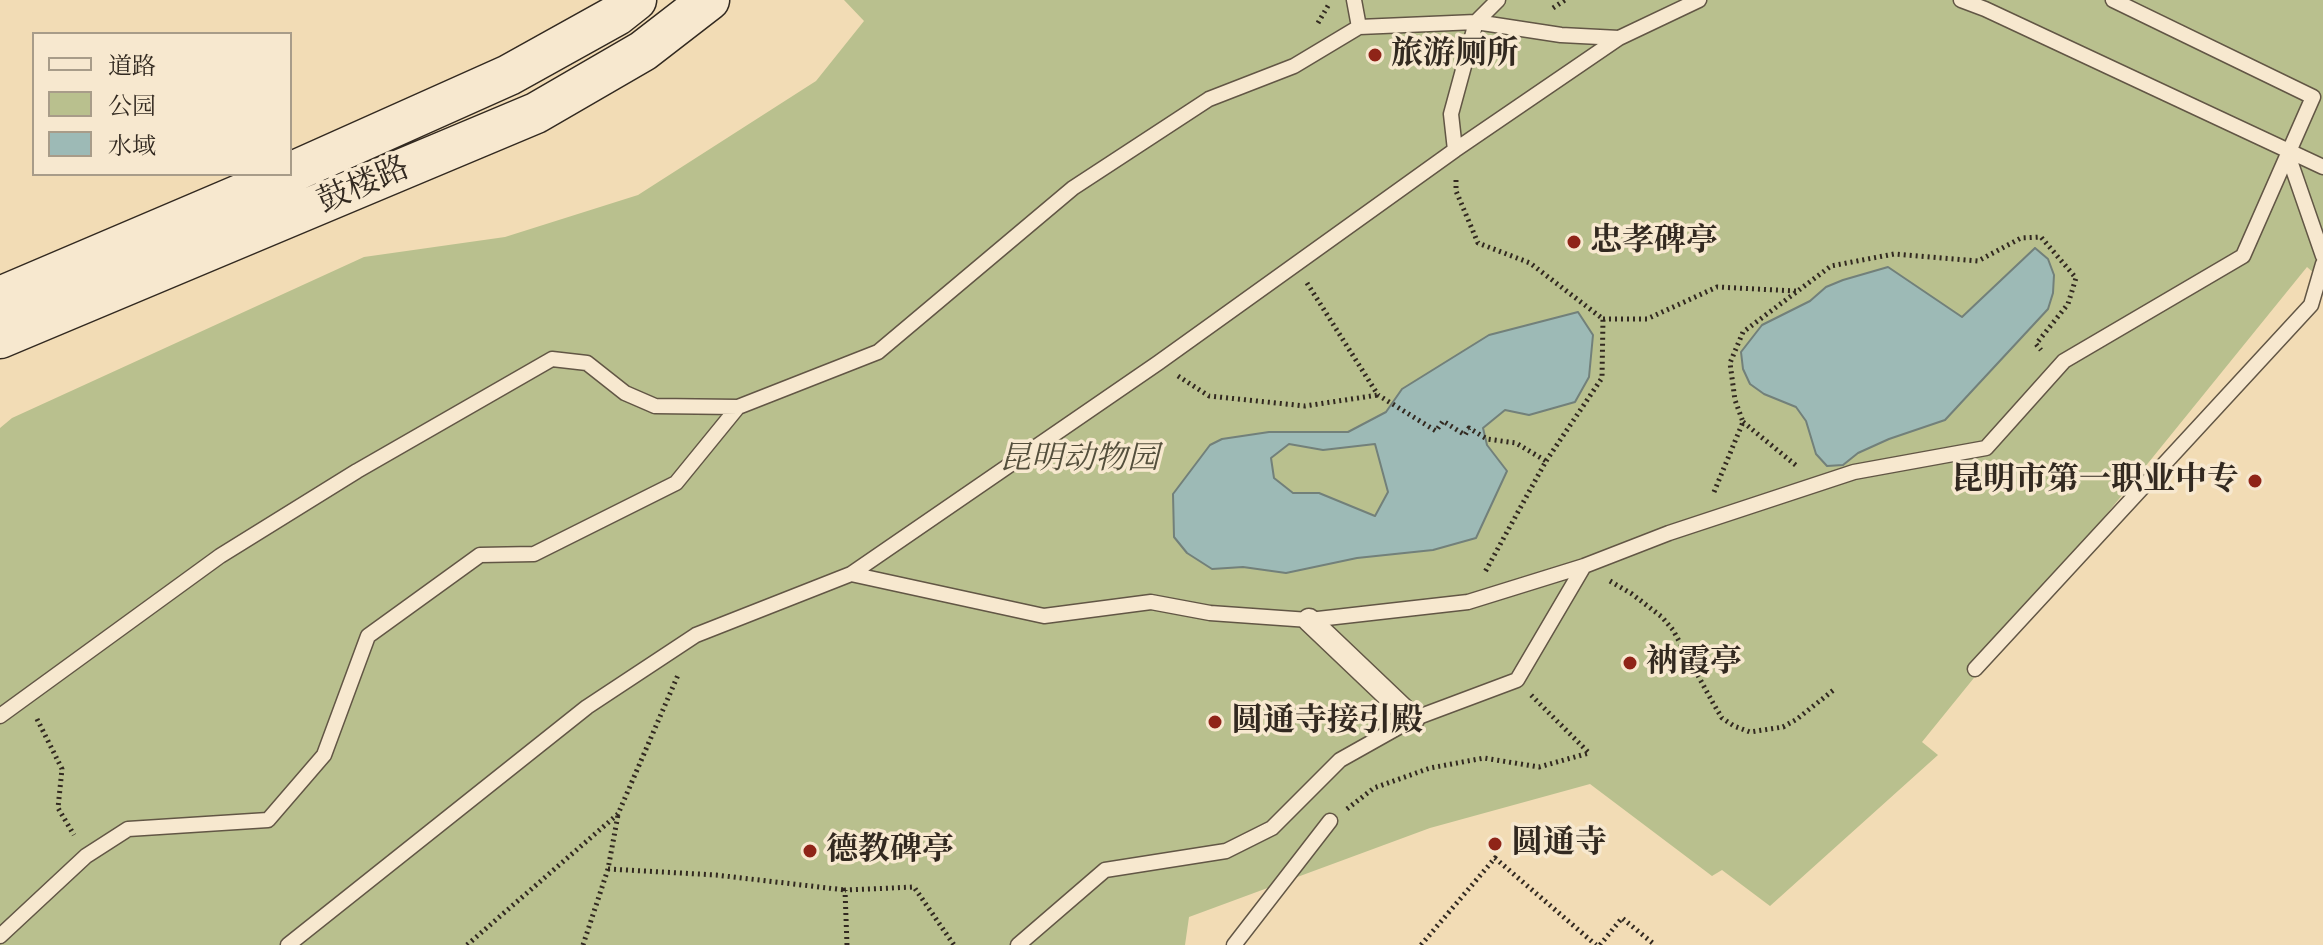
<!DOCTYPE html>
<meta charset="utf-8">
<style>
body{margin:0}
#map{position:relative;width:2323px;height:945px;overflow:hidden;background:#f2dcb5;font-family:Alegreya,"Noto Serif SC",serif}
canvas{display:block}
.legend{position:absolute;left:32px;top:32px;width:260px;height:144px;box-sizing:border-box;background:#f7e8cf;border:2px solid #a89c89;margin:0;padding:10px 14px;list-style:none;font-size:24px;color:#322920}
.legend li{display:flex;align-items:center;gap:16px;height:40px}
.legend b{width:40px;border:2px solid #a89c89}
</style>
<div id="map">
<canvas width="2323" height="945"></canvas>
<ul class="legend">
<li><b style="height:10px;background:#f7e8cf"></b>道路</li>
<li><b style="height:22px;background:#b9c08e"></b>公园</li>
<li><b style="height:22px;background:#9dbab6"></b>水域</li>
</ul>
</div>
<script>
const context = document.querySelector('canvas').getContext('2d');
context.lineJoin = 'round';
function fill(path, color) { context.fillStyle = color; context.fill(path, 'evenodd'); }
const shape = rows => new Path2D(rows.map(r => 'M' + r).join(''));
function strokePath(path, color, width, dash) { context.strokeStyle = color; context.lineWidth = width; context.lineCap = dash ? 'butt' : 'round'; context.setLineDash(dash || []); context.stroke(path); }
function label(font, color, halo, rows, align = 'center') {
  context.font = font + ' Alegreya,"Noto Serif SC",serif'; context.lineWidth = 7; context.setLineDash([]); context.textBaseline = 'middle'; context.strokeStyle = halo; context.fillStyle = color; for (const [text, x, y, turn = 0] of rows) {
    context.save(); context.translate(x, y); context.rotate((+turn || 0) * Math.PI / 180); context.textAlign = isNaN(turn) ? turn : align; if (halo) context.strokeText(text, 0, 0); context.fillText(text, 0, 0); context.restore();
  }
}
const green = shape([
 [844,0,2323,0,2323,281,2307,267,1922,742,1938,755,1770,906,1722,870,1712,876,1590,784,1430,828,1189,917,1185,945,0,945,0,428,12,418,364,257,505,237,638,195,816,81,864,21]
]);
const water = shape([
 [2035,248,2048,259,2054,275,2053,293,2048,309,1945,420,1889,439,1858,453,1843,465,1827,466,1816,454,1806,421,1796,407,1764,394,1750,384,1743,369,1741,352,1762,325,1810,301,1826,287,1843,280,1888,267,1962,317,2035,248],
 [1578,312,1593,335,1589,377,1575,402,1529,415,1505,410,1483,428,1487,445,1507,471,1476,538,1433,550,1357,558,1286,573,1243,567,1212,569,1187,553,1174,537,1173,494,1210,445,1222,439,1269,432,1348,432,1386,412,1402,389,1489,335,1578,312],
 [1289,444,1323,450,1375,444,1388,492,1375,516,1319,493,1293,493,1274,478,1271,458,1289,444]
]);
const path = shape([
 [1553,8,1565,0],
 [1318,23,1329,4],
 [1456,180,1456,191,1478,243,1530,263,1603,319,1602,378,1546,461],
 [1307,283,1378,395,1436,431,1443,421,1465,435,1469,428,1487,439,1516,443,1546,461,1485,572],
 [1603,319,1647,319,1717,287,1796,291],
 [1178,376,1209,396,1305,406,1378,395],
 [1743,422,1798,467],
 [1714,492,1743,422,1735,400,1730,363,1743,332,1831,266,1894,254,1978,261,2021,238,2041,237,2076,278,2068,304,2036,344,2041,350],
 [1610,581,1632,594,1662,617,1673,630,1713,703,1722,718,1734,726,1750,732,1783,727,1797,719,1836,688],
 [37,719,62,769,58,808,74,835],
 [1347,809,1374,788,1430,768,1484,758,1539,767,1589,753,1531,695],
 [608,869,716,875,845,890],
 [467,945,618,814,678,675],
 [583,945,608,869,618,815],
 [847,945,845,890,914,887,954,945],
 [1421,945,1495,858,1596,945],
 [1600,945,1622,918,1655,945]
]);
const service = shape([
 [1354,0,1359,27],
 [1961,0,1985,9,2323,167],
 [1455,150,1451,114,1476,22,1561,35,1619,38],
 [2287,152,2323,256],
 [851,574,1044,616,1151,602,1210,613,1309,620,1468,602,1584,566,1669,533,1854,472,1986,448,2064,361,2243,256,2313,97,2113,0],
 [1975,669,2311,305,2323,264],
 [0,716,220,556,357,471,552,359,587,363,625,393,655,406,738,407,878,352,1073,188,1209,99,1294,66,1359,27,1476,22,1498,0],
 [0,936,86,856,128,829,268,820,324,755,368,636,480,555,534,554,676,483,738,407],
 [288,945,587,707,696,635,851,574,1158,363,1455,150,1619,38,1699,0],
 [1018,945,1105,870,1226,851,1272,828,1340,760,1413,719,1517,680,1584,566],
 [1234,945,1330,821]
]);
const pedestrian = shape([
 [1309,620,1413,719]
]);
const secondary = shape([
 [290,173,509,75,617,15,636,0],
 [0,297,289,174],
 [0,338,536,113,643,51,709,0]
]);
const markers = [
 [1375,55,8,"#8f2418"],
 [1574,242,8,"#8f2418"],
 [2255,481,8,"#8f2418"],
 [1630,663,8,"#8f2418"],
 [1215,722,8,"#8f2418"],
 [1495,844,8,"#8f2418"],
 [810,851,8,"#8f2418"]
];
const poiNames = [
 ["旅游厕所",1391,55],
 ["忠孝碑亭",1590,242],
 ["昆明市第一职业中专",2239,481,"right"],
 ["衲霞亭",1646,663],
 ["圆通寺接引殿",1231,722],
 ["圆通寺",1511,844],
 ["德教碑亭",826,851]
];
const streetNames = [
 ["鼓楼路",364,186,-23]
];
const parkNames = [
 ["昆明动物园",1079,460]
];
fill(green, '#b9c08e');
fill(water, '#9dbab6');
strokePath(water, '#72807a', 2);
strokePath(service, '#625645', 17);
strokePath(pedestrian, '#625645', 25);
strokePath(secondary, '#322920', 43);
strokePath(path, '#322920', 5, [2, 4]);
strokePath(service, '#f7e8cf', 14);
strokePath(pedestrian, '#f7e8cf', 22);
strokePath(secondary, '#f7e8cf', 40);
for (const [x, y, r, color] of markers) { const dot = new Path2D(); dot.arc(x, y, r, 0, 2 * Math.PI); context.fillStyle = color; context.fill(dot); strokePath(dot, '#f7e8cf', 3); }
label('bold 32px', '#322920', '#f7e8cf', poiNames, 'left');
label('32px', '#322920', '#f7e8cf', streetNames);
label('italic 32px', '#544f3c', '#f7e8cf', parkNames);
</script>
